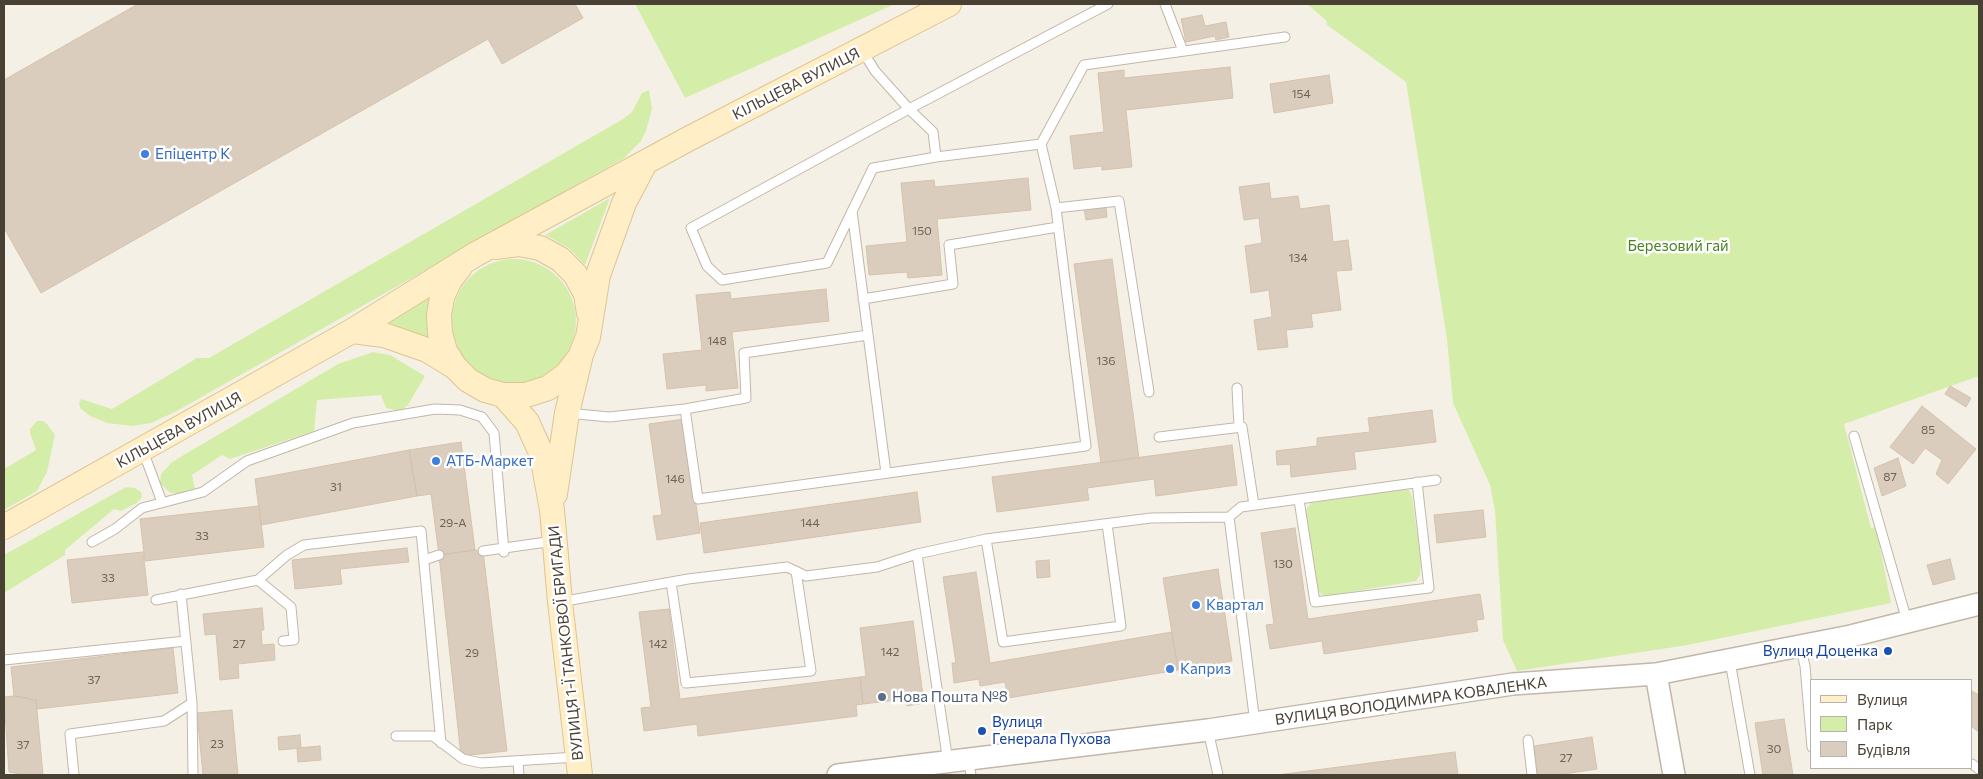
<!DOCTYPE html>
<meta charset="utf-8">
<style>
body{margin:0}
#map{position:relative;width:1983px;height:779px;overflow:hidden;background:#f5f0e6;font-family:Commissioner,sans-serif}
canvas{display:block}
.frame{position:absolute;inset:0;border:5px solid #494034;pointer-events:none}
.legend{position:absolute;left:1810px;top:679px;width:162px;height:90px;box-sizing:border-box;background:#fff;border:1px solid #b6b3ae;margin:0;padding:6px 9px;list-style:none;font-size:15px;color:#494034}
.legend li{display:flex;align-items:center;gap:10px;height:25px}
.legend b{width:25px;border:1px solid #b6b3ae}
</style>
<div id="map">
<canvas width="1983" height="779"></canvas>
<div class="frame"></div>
<ul class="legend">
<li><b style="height:6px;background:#ffeec6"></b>Вулиця</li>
<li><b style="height:14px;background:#d4eeaa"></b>Парк</li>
<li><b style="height:14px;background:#dbcdbd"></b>Будівля</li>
</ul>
</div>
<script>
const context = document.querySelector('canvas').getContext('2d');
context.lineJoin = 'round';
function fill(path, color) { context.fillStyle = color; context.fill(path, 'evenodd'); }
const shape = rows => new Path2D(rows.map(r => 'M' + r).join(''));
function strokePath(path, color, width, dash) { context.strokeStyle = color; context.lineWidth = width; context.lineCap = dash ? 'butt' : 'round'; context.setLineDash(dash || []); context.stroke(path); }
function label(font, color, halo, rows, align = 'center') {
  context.font = font + ' Commissioner,sans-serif'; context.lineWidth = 5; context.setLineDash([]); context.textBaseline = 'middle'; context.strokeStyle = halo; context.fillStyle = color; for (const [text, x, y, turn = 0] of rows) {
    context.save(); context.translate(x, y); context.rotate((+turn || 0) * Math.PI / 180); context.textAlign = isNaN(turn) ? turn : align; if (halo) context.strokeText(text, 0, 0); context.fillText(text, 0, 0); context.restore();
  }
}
const green = shape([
 [635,4,895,4,685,98],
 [1307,4,1979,4,1979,376,1844,424,1871,528,1876,527,1891,603,1688,645,1517,671,1503,640,1495,511,1490,485,1453,403,1447,339,1406,82,1327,25,1326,20],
 [649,90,652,109,646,131,641,141,624,158,175,412,151,423,132,426,107,423,90,416,80,408,79,402,81,399,112,409,197,358,209,358,623,119,632,112,642,93],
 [610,198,585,265,569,248,545,235],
 '452 321a62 62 0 1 1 124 0a62 62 0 1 1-124 0Z',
 [431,296,427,321,428,342,388,324],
 [373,352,390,355,425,376,408,405,401,411,386,408,381,395,317,400,314,431,230,459,222,455,192,475,195,489,177,494,169,492,160,483,161,474,172,462,338,364],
 [37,421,43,421,47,424,55,435,47,472,37,491,4,510,4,469,36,450,30,433,30,429],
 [126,487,135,488,141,492,142,497,137,503,121,511,114,509,65,550,65,555,4,593,4,555],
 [1404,489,1409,490,1412,496,1421,562,1420,575,1416,581,1327,596,1321,594,1318,591,1305,511,1307,508,1311,503]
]);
const building = shape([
 [138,4,575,4,583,18,502,64,488,39,41,293,4,228,4,80,138,4],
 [1202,15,1205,26,1226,22,1229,37,1216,40,1215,36,1186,42,1181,19,1202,15],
 [1230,67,1233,98,1126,110,1132,167,1102,170,1102,166,1074,169,1070,136,1104,132,1098,73,1124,70,1124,78,1230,67],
 [1329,75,1333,103,1274,113,1270,84,1329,75],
 [1028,178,1031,210,937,219,942,275,908,278,907,272,869,275,866,246,907,242,901,183,934,180,935,187,1028,178],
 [1269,183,1271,199,1298,196,1300,209,1329,205,1333,242,1348,240,1352,270,1336,271,1341,310,1311,314,1313,327,1286,330,1288,347,1258,350,1254,320,1272,317,1269,290,1251,293,1245,246,1262,243,1259,218,1244,220,1239,187,1269,183],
 [1106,206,1107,217,1086,220,1084,209,1106,206],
 [1112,259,1139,458,1101,463,1074,264,1112,259],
 [826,289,829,321,732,332,738,388,706,391,706,385,667,389,663,354,702,350,696,295,730,292,731,299,826,289],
 [1950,386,1971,398,1966,407,1945,394,1950,386],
 [1922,406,1976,449,1948,484,1936,474,1942,460,1925,448,1913,464,1890,447,1922,406],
 [1432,410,1436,442,1354,452,1356,469,1291,477,1290,464,1277,465,1276,451,1317,446,1317,438,1370,432,1368,418,1432,410],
 [684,419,700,533,657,540,653,516,662,515,649,424,684,419],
 [461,442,475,550,439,555,431,494,417,496,409,450,461,442],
 [1232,445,1237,485,1156,496,1154,479,1087,488,1089,500,997,512,992,477,1232,445],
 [409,450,417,496,261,525,255,479,409,450],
 [1898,458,1906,486,1882,496,1874,468,1898,458],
 [917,492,921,522,704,553,700,523,917,492],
 [259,506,264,547,145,561,140,519,259,506],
 [1483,510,1486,537,1437,543,1434,515,1483,510],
 [1295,528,1308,619,1480,594,1484,619,1476,620,1478,631,1324,654,1322,641,1270,649,1266,625,1274,624,1261,533,1295,528],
 [407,548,409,562,340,569,342,584,295,589,292,560,407,548],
 [475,550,483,551,507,751,461,756,439,555,475,550],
 [143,552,148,595,72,603,67,560,143,552],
 [1950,559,1955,579,1933,585,1927,565,1950,559],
 [1049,560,1050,577,1037,578,1036,561,1049,560],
 [1218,569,1232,661,1178,670,1163,578,1218,569],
 [976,572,990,663,1172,632,1178,670,1008,698,1005,682,980,686,979,679,954,683,952,663,956,663,943,577,976,572],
 [262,608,264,630,261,630,262,645,274,644,275,660,238,664,239,678,220,680,216,634,205,635,203,614,262,608],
 [669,609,680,699,860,677,863,704,856,705,857,716,698,736,697,724,644,731,641,708,651,707,639,612,669,609],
 [913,621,924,703,907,706,906,699,863,704,860,677,866,676,860,628,913,621],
 [173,648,178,693,37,709,36,700,14,696,11,667,173,648],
 [1972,691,1979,695,1979,732,1972,727,1972,691],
 [14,696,36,700,43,775,26,775,9,772,4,697,14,696],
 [232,710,238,775,203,775,197,713,232,710],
 [1784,719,1793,775,1763,775,1755,723,1784,719],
 [300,735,301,748,279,750,278,737,300,735],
 [1592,737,1597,769,1557,775,1538,775,1534,746,1592,737],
 [320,746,321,760,298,762,297,748,320,746],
 [1455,752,1458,775,1277,775,1455,752]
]);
const service = shape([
 [1165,4,1183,51],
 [862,50,875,71,909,109,1108,4],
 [1041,144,1084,65,1285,37],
 [936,157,873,168,827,263,722,280,707,266,691,228,909,109,933,132,936,157,1041,144,1056,208,1119,201,1149,392],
 [852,211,886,473],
 [863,299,953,284,949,245,1058,227],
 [1237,388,1239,427],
 [685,409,698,499,1086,446,1056,208],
 [567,413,609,417,685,409,746,398,744,353,868,335],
 [1854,436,1907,621],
 [1159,437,1242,427,1254,505],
 [143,451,162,502],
 [1299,500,1315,602,1429,588,1417,482],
 [1229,517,1255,723],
 [986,539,1003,642,1121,626,1107,524],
 [92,542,115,529,142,508,203,492,247,461,353,423,435,409,460,410,482,417,494,433,504,552],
 [483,551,554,541],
 [917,554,948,762],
 [424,560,439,555],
 [258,580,287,555,304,545,421,531,441,743],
 [671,582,686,683,811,671,796,571],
 [181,594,192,703,193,775],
 [156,600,258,580,291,607,294,640,283,641],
 [560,602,688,579,787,567,806,576,877,567,917,554,986,539,1151,518,1229,517,1241,507,1436,480],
 [1800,646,1805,666,1812,747],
 [4,660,186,641],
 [1730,661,1750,775],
 [1208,730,1218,775],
 [396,736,433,736,463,759,481,763,577,757],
 [1528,740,1532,775],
 [968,759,971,775],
 [518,762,519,775],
 [1972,764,1979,769],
 [74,775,70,734,164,721,192,703]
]);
const tertiary = shape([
 [1656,674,1674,775],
 [838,775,1208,730,1513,684,1656,674,1851,636,1979,604]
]);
const secondary = shape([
 [495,247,519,244,540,248,560,259,575,274,586,294,589,313],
 [352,331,384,335,427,350,455,367,468,380,485,390,503,395,526,395,548,388,566,375,580,357,588,337,598,275,624,203,644,165],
 [455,367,445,351,440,333,439,315,442,297,450,280,460,267],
 [503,395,527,422,542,455,552,510,560,602,580,775],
 [555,494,567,413,580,359],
 [4,527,352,331,476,254,690,138,949,4]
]);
const markers = [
 [145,154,5,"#3f7fe0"],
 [436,461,5,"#3f7fe0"],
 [1196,605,5,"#3f7fe0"],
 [1888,651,5,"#1a4fb4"],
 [1170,669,5,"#3f7fe0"],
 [882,697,5,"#5c6f8a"],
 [982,731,5,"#1a4fb4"]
];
const numberNames = [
 ["154",1301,94],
 ["150",922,231],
 ["134",1298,258],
 ["148",717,341],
 ["136",1106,361],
 ["85",1928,430],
 ["87",1890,477],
 ["146",675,479],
 ["31",336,487],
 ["29-А",453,523],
 ["144",810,523],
 ["33",202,536],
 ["130",1283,564],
 ["33",108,578],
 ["27",239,644],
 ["142",658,644],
 ["142",890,652],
 ["29",472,653],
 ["37",94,680],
 ["23",217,744],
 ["37",23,745],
 ["30",1774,749],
 ["27",1566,758]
];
const streetNames = [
 ["КІЛЬЦЕВА ВУЛИЦЯ",796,84,-27],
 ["КІЛЬЦЕВА ВУЛИЦЯ",179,430,-29],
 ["ВУЛИЦЯ 1-Ї ТАНКОВОЇ БРИГАДИ",566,643,-96],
 ["ВУЛИЦЯ ВОЛОДИМИРА КОВАЛЕНКА",1411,701,-8]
];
const shopNames = [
 ["Епіцентр К",155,154],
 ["АТБ-Маркет",446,461],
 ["Квартал",1206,605],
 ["Каприз",1180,669]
];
const parkNames = [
 ["Березовий гай",1678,246]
];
const transitNames = [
 ["Вулиця Доценка",1878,651],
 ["Вулиця",992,722,"left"],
 ["Генерала Пухова",992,739,"left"]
];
const serviceNames = [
 ["Нова Пошта №8",892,697]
];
fill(green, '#d4eeaa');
fill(building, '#dbcdbd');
strokePath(building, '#d4c2ac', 1);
strokePath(service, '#c2b7a8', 11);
strokePath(tertiary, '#c2b7a8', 24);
strokePath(secondary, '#dec592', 26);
strokePath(service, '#fff', 9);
strokePath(tertiary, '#fff', 21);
strokePath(secondary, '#ffeec6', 24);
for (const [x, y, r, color] of markers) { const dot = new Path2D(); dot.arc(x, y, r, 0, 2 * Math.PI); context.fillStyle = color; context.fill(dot); strokePath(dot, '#fff', 2); }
label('12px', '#6e6356', null, numberNames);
label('15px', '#494034', '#fff', streetNames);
label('15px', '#366cbe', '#fff', shopNames, 'left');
label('15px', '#4b8220', '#fff', parkNames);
label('15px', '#164399', '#fff', transitNames, 'right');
label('15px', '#4e5e75', '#fff', serviceNames, 'left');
</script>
